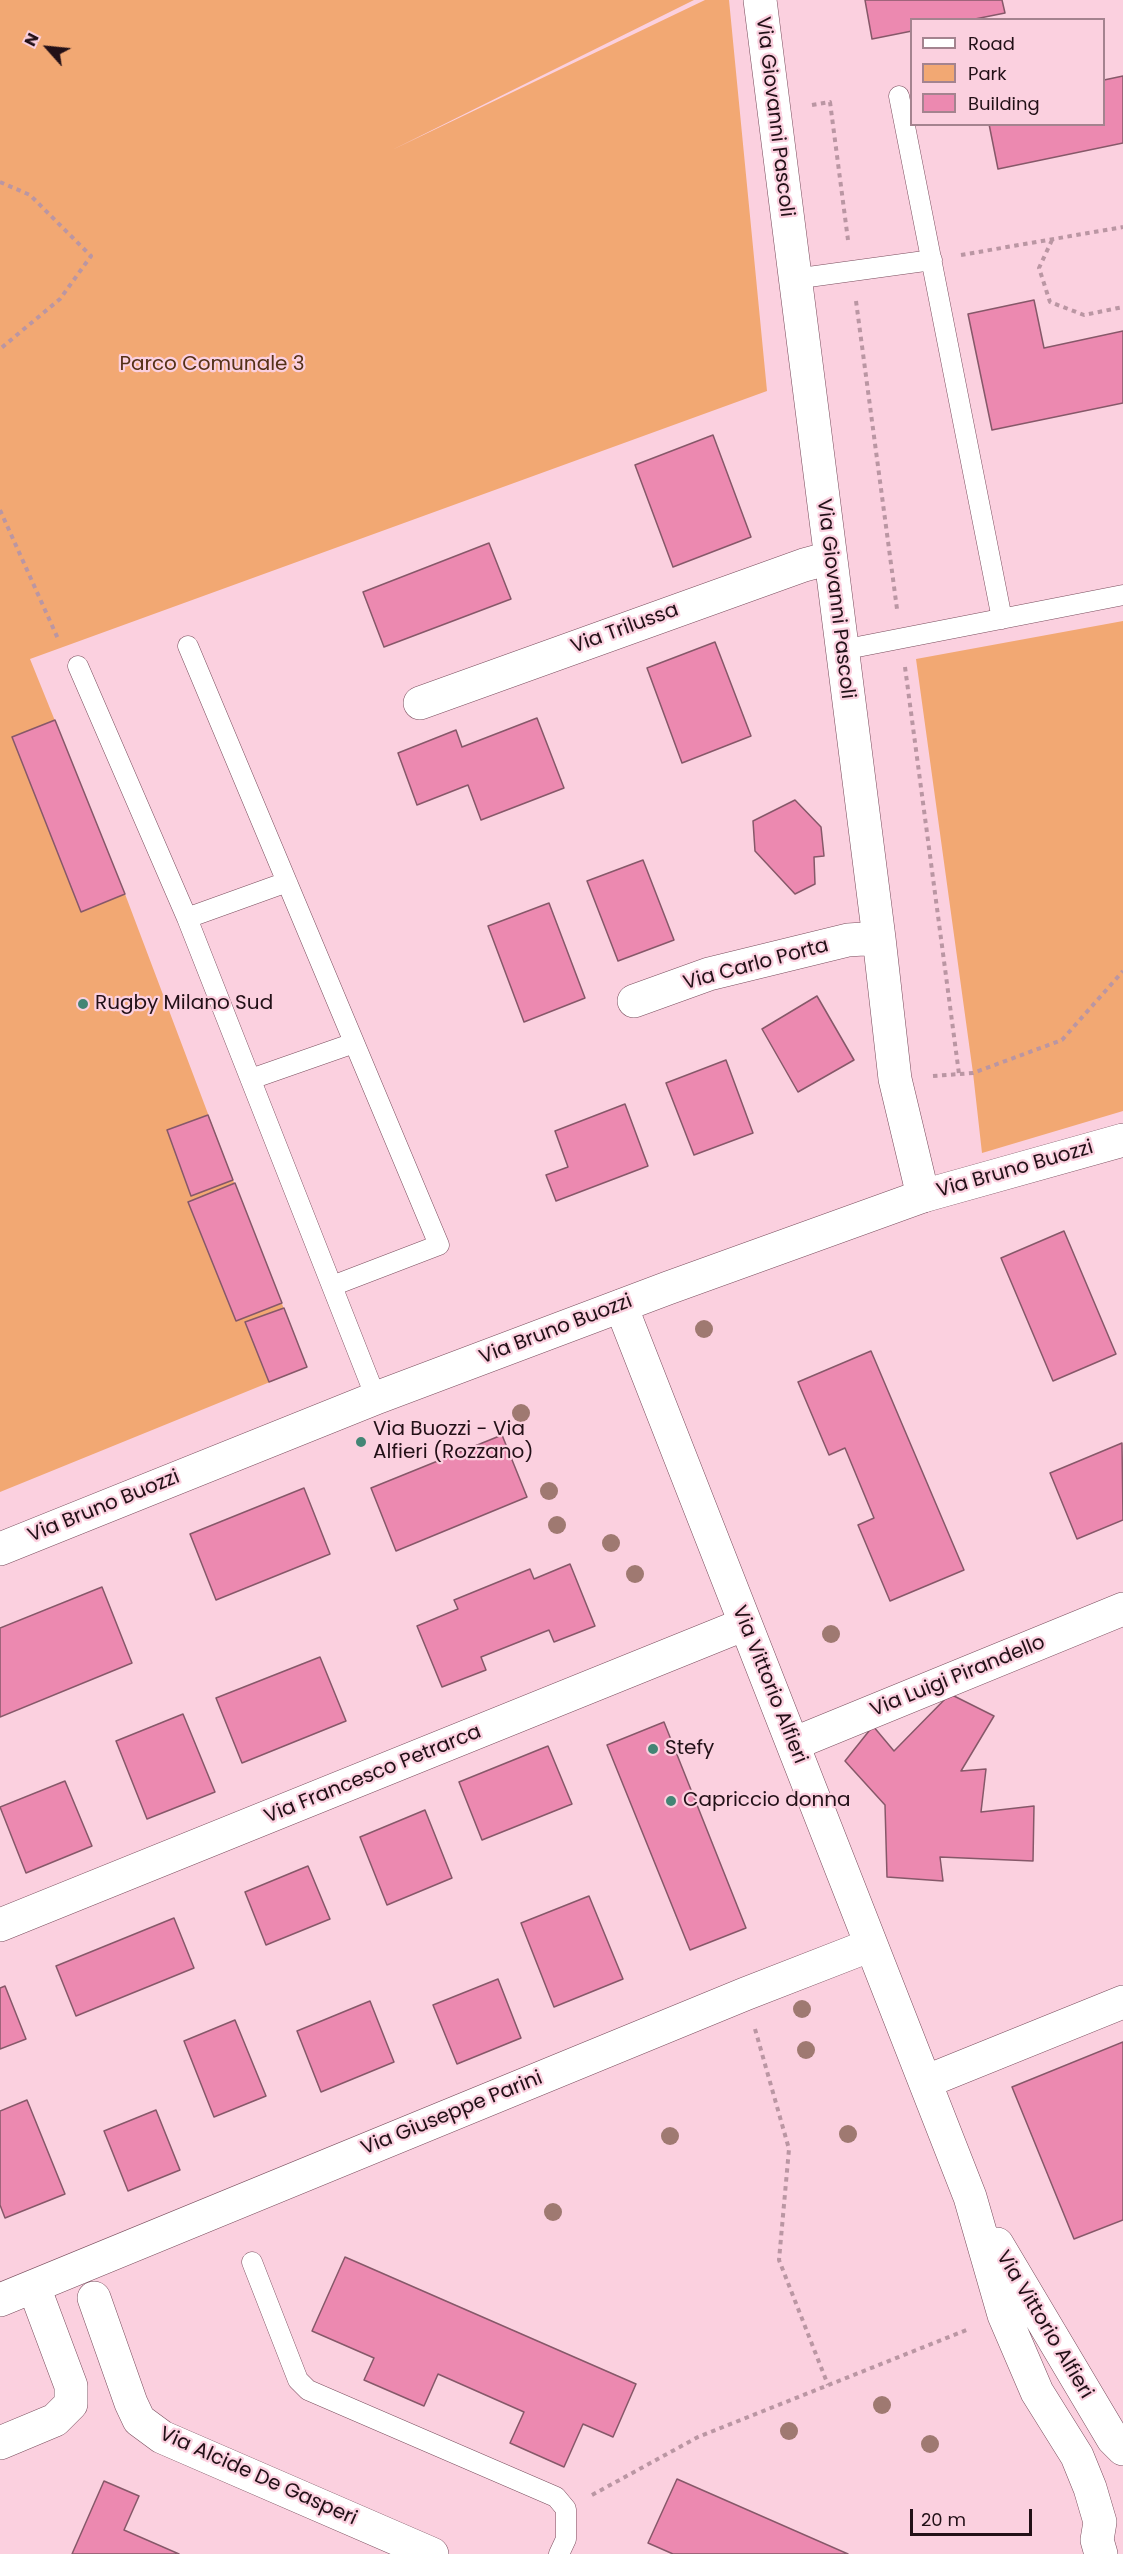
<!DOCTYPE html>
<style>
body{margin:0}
#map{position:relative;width:1123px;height:2554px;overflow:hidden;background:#fbd0df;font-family:Poppins,sans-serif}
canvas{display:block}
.legend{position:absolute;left:910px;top:18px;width:195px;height:108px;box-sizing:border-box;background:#fbd0df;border:2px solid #a4838f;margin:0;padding:8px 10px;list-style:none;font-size:18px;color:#221017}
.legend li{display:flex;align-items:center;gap:12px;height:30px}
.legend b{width:30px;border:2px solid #a4838f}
.north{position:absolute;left:18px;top:18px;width:60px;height:60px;-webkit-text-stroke:4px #fbd0df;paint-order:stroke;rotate:297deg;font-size:16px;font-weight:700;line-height:24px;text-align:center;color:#221017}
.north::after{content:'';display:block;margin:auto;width:21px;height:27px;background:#221017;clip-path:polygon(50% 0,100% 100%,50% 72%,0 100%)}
.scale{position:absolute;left:910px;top:2509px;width:122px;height:27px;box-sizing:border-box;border:3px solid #221017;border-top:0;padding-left:8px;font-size:18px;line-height:21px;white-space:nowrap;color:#221017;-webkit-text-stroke:4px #fbd0df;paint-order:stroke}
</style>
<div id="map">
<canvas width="1123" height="2554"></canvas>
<ul class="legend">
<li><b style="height:8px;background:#fff"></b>Road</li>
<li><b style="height:16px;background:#f2a873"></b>Park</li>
<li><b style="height:16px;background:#ec89b0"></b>Building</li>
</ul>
<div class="north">N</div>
<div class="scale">20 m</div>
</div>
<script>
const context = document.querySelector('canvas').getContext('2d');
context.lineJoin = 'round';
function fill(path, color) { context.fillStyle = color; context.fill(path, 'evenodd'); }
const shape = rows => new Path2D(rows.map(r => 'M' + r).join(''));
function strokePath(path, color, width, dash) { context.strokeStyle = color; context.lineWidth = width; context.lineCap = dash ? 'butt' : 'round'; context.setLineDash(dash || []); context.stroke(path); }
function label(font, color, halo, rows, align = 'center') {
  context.font = font + ' Poppins,sans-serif'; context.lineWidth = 4.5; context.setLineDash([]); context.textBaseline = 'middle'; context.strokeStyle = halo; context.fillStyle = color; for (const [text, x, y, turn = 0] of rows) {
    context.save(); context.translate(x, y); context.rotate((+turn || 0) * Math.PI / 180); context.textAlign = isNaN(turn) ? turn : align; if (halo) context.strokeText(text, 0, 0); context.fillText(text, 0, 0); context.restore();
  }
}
const green = shape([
 [0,0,694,0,392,150,705,0,729,0,767,391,30,659,125,894,233,1180,307,1367,0,1492],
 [1123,621,1123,1111,982,1153,973,1073,916,659]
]);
const building = shape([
 [865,0,1002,0,1005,13,970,20,912,20,912,31,872,39,865,0],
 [1123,76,1123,143,998,169,989,124,1104,124,1104,80,1123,76],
 [1034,300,1044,348,1123,331,1123,403,992,430,968,314,1034,300],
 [713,435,751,537,673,567,635,465,713,435],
 [489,543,511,599,384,647,363,592,489,543],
 [715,642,751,736,682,763,647,668,715,642],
 [537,718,564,788,481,820,468,785,417,805,398,753,456,730,462,747,537,718],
 [55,720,125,894,81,912,12,737,55,720],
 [795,800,821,827,824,856,814,857,815,884,795,894,755,851,753,821,795,800],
 [643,860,674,940,618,961,587,881,643,860],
 [549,903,585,998,524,1022,488,926,549,903],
 [817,996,854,1060,798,1092,762,1029,817,996],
 [726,1060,753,1133,694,1155,666,1083,726,1060],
 [625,1104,648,1166,556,1201,546,1175,568,1167,555,1131,625,1104],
 [208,1115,233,1180,191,1196,167,1130,208,1115],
 [235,1183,282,1303,236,1321,188,1202,235,1183],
 [1064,1231,1116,1354,1053,1381,1001,1258,1064,1231],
 [284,1308,307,1367,269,1382,245,1322,284,1308],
 [871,1351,964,1570,890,1601,858,1525,874,1518,845,1448,829,1455,798,1382,871,1351],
 [502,1435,527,1497,396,1551,371,1488,502,1435],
 [1122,1443,1123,1520,1077,1539,1050,1473,1122,1443],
 [304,1488,330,1554,216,1600,190,1534,304,1488],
 [570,1564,595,1626,554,1642,549,1630,481,1657,486,1670,442,1687,417,1626,458,1609,454,1600,530,1569,534,1579,570,1564],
 [102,1587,132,1663,0,1717,0,1628,102,1587],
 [320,1657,346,1721,242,1763,216,1698,320,1657],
 [950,1694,994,1716,961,1771,986,1769,981,1812,1034,1806,1033,1861,940,1857,943,1881,887,1877,885,1805,845,1761,873,1726,894,1751,950,1694],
 [183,1714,215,1792,147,1819,116,1741,183,1714],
 [664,1722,746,1928,690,1950,607,1745,664,1722],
 [548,1746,572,1804,482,1840,459,1782,548,1746],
 [65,1781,92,1846,26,1873,0,1807,65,1781],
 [425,1810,452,1878,387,1905,360,1837,425,1810],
 [308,1866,330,1919,266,1945,245,1892,308,1866],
 [589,1896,623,1979,554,2007,521,1923,589,1896],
 [174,1918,194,1968,76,2016,56,1966,174,1918],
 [498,1979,521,2038,457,2064,433,2005,498,1979],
 [5,1986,26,2039,0,2049,0,1988,5,1986],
 [370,2001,394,2062,321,2092,297,2031,370,2001],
 [235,2020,266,2096,214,2117,184,2041,235,2020],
 [1123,2042,1123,2220,1074,2239,1012,2087,1123,2042],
 [27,2100,65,2194,5,2218,0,2205,0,2111,27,2100],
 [156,2110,180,2170,128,2191,104,2131,156,2110],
 [345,2257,636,2384,613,2437,583,2424,564,2467,510,2443,524,2412,438,2374,424,2406,364,2380,374,2358,312,2331,345,2257],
 [677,2479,848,2554,673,2554,648,2543,677,2479],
 [104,2481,139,2496,124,2530,179,2554,72,2554,104,2481]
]);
const path = shape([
 [812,105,830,102,848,240],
 [0,182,30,195,91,256,60,299,0,349],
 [1052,240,1039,268,1050,302,1084,315,1123,307],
 [961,255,1123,227],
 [856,301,897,609],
 [0,510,59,641],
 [905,667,959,1074],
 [933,1076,973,1073,1062,1040,1123,971],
 [755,2029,789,2149,779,2260,828,2385],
 [592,2495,698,2437,969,2329]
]);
const service = shape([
 [899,96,1002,619],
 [794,279,932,260],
 [188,646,439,1245,332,1286],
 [842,650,1123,595],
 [78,666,187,918,376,1398],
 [187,918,287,882],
 [251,1079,354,1043],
 [252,2262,298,2380,308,2390,556,2497,566,2509,566,2539,559,2554]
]);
const minor = shape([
 [760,0,879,938,895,1079,923,1196],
 [420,703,804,565,830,558],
 [634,1001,709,974,848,940,879,938],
 [621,1306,970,2197,1004,2315,1037,2392,1077,2456,1090,2488,1100,2522,1097,2540,1101,2554],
 [793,1744,1123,1609],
 [0,1925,745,1624],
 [925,2082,1123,2002],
 [997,2244,1113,2439,1123,2449],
 [94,2298,131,2403,139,2420,162,2437,432,2554],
 [0,2300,745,1994,871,1945],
 [0,2443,55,2420,71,2404,71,2386,34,2287]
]);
const secondary = shape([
 [0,1549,376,1398,668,1288,923,1196,1123,1140]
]);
const trees = [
 [704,1329],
 [521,1413],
 [549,1491],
 [557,1525],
 [611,1543],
 [635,1574],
 [831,1634],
 [802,2009],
 [806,2050],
 [848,2134],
 [670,2136],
 [553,2212],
 [882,2405],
 [789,2431],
 [930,2444]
];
const markers = [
 [83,1004,6,"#438575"],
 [361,1442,6,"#438575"],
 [653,1749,6,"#438575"],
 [671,1801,6,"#438575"]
];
const streetNames = [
 ["Via Giovanni Pascoli",774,117,83],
 ["Via Giovanni Pascoli",835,599,83],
 ["Via Trilussa",625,629,-20],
 ["Via Carlo Porta",756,965,-15],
 ["Via Bruno Buozzi",1015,1170,-16],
 ["Via Bruno Buozzi",556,1330,-21],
 ["Via Bruno Buozzi",104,1507,-22],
 ["Via Luigi Pirandello",958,1677,-22],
 ["Via Vittorio Alfieri",769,1685,68],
 ["Via Francesco Petrarca",373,1775,-22],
 ["Via Giuseppe Parini",452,2114,-22],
 ["Via Vittorio Alfieri",1044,2325,59],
 ["Via Alcide De Gasperi",258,2477,24]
];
const parkNames = [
 ["Parco Comunale 3",212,365]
];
const poiNames = [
 ["Rugby Milano Sud",95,1004],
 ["Via Buozzi - Via",373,1430],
 ["Alfieri (Rozzano)",373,1453],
 ["Stefy",665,1749],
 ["Capriccio donna",683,1801]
];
fill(green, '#f2a873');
fill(building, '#ec89b0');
strokePath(building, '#865869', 1.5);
strokePath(service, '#794d5d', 21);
strokePath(minor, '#794d5d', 34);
strokePath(secondary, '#794d5d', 34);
strokePath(path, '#ba96a3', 4, [4.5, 4.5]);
strokePath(service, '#fff', 20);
strokePath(minor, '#fff', 33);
strokePath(secondary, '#fff', 33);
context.fillStyle = '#9f7971';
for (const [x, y] of trees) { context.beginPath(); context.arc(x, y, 9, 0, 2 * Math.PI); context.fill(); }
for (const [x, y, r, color] of markers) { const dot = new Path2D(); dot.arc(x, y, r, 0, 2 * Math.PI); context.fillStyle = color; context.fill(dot); strokePath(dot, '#fbd0df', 2); }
label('20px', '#221017', '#fbd0df', streetNames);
label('20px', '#543117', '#fbd0df', parkNames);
label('20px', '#221017', '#fbd0df', poiNames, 'left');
</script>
